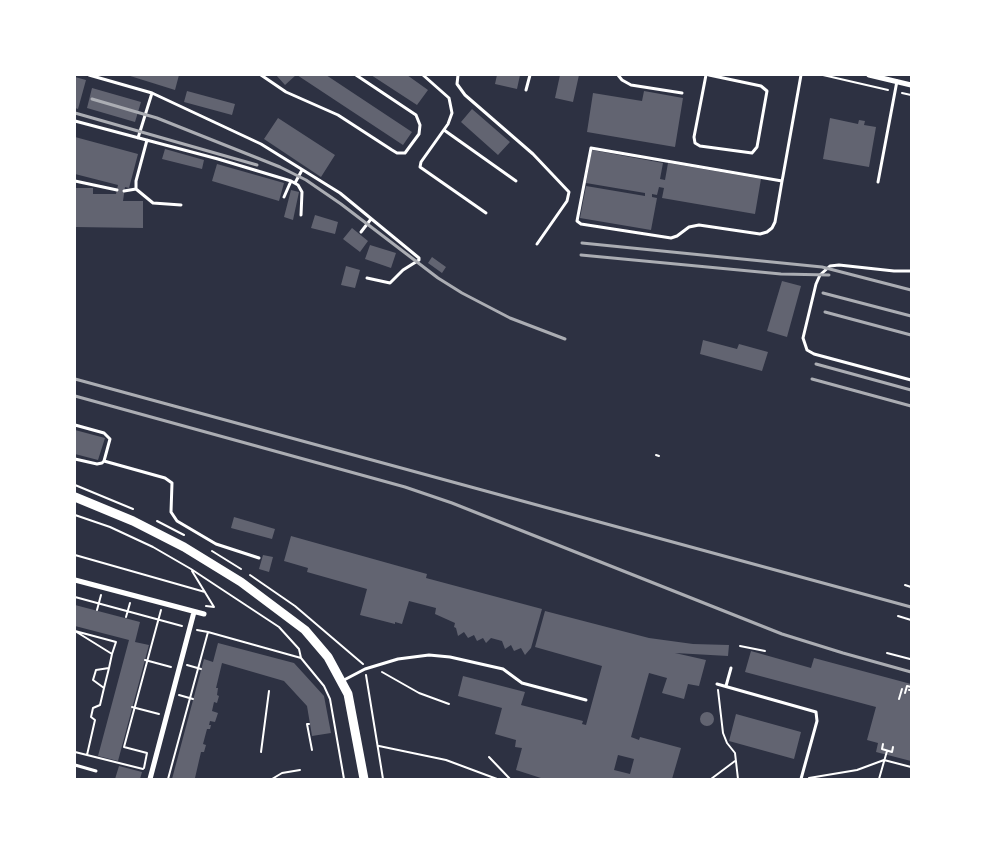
<!DOCTYPE html>
<style>
body{margin:0}
#map{position:relative;width:986px;height:854px;overflow:hidden;background:#2d3142;font-family:"Sofia Sans Condensed",sans-serif}
canvas{display:block}
.frame{position:absolute;inset:0;border:76px solid #fff;pointer-events:none}
</style>
<div id="map">
<canvas width="986" height="854"></canvas>
<div class="frame"></div>
</div>
<script>
const context = document.querySelector('canvas').getContext('2d');
context.lineJoin = 'round';
function fill(path, color) { context.fillStyle = color; context.fill(path, 'evenodd'); }
const shape = rows => new Path2D(rows.map(r => 'M' + r).join(''));
function strokePath(path, color, width, dash) { context.strokeStyle = color; context.lineWidth = width; context.lineCap = dash ? 'butt' : 'round'; context.setLineDash(dash || []); context.stroke(path); }
const building = shape([
 [127,75,179,75,175,90],
 [276,75,296,75,285,85],
 [297,75,326,75,412,132,403,145],
 [371,75,407,75,428,90,417,105],
 [497,75,520,75,517,89,495,84],
 [560,75,579,75,573,102,555,98],
 [75,77,86,80,78,109,75,108],
 [92,88,141,102,135,122,87,108],
 [187,91,235,104,232,115,184,102],
 [644,91,683,98,675,147,587,132,593,93,642,101],
 [472,109,510,142,498,155,461,122],
 [278,118,335,155,321,177,264,139],
 [830,118,858,124,859,120,865,121,864,125,876,127,869,167,823,159],
 [75,137,138,154,129,188,125,187,123,201,143,201,143,228,75,227,75,188,93,188,93,194,116,194,118,185,75,174],
 [165,149,204,160,202,169,162,159],
 [592,150,663,163,660,179,665,180,668,163,761,179,755,214,662,198,664,188,659,187,657,195,652,194,652,197,657,198,651,230,580,218,586,186,645,196,645,193,586,183],
 [217,164,284,183,279,201,212,181],
 [291,190,299,192,293,220,284,217],
 [315,215,338,222,335,234,311,228],
 [352,228,368,241,360,252,343,239],
 [370,245,396,253,391,268,365,259],
 [432,257,446,267,442,273,428,263],
 [346,266,360,270,355,288,341,285],
 [782,281,801,286,787,337,767,331],
 [703,340,737,349,739,344,768,352,762,371,700,354],
 [75,430,105,438,98,460,75,454],
 [234,517,275,529,272,539,231,528],
 [291,536,427,574,426,578,542,609,531,648,525,655,521,648,514,651,511,645,505,649,502,641,491,638,486,643,483,638,477,641,474,635,468,638,464,632,458,636,456,628,454,627,455,623,435,614,436,608,409,601,402,624,395,622,395,624,360,615,367,589,307,572,308,568,284,561],
 [263,555,273,557,269,572,259,569],
 [75,605,140,622,135,642,149,645,118,761,98,756,129,640,75,626],
 [545,611,649,638,693,644,729,645,728,656,675,653,706,660,699,686,688,684,684,699,662,693,667,678,649,673,631,737,639,740,640,737,681,748,672,779,544,779,516,770,522,748,515,747,516,740,495,734,502,708,458,696,463,676,525,692,521,705,583,721,582,724,586,725,602,666,535,647],
 [618,755,634,759,630,774,614,770],
 [218,643,294,663,324,696,331,733,312,736,307,706,284,681,222,663,216,688,218,688,217,695,219,696,217,703,214,702,212,711,218,713,215,722,210,721,209,725,211,725,210,729,207,729,203,744,206,745,204,752,201,752,195,778,172,779,204,659,213,662],
 [751,651,811,668,814,658,911,684,911,761,876,752,878,743,867,740,876,707,745,672],
 '700 719a7 7 0 1 1 14 0a7 7 0 1 1-14 0Z',
 [736,714,801,732,794,759,729,741],
 [119,766,142,772,140,779,115,779]
]);
const path = shape([
 [823,75,888,90],
 [902,93,911,95],
 [656,455,659,456],
 [75,485,133,509],
 [75,515,110,527,153,547,191,569,279,627,299,649,301,658,324,686,330,699,344,779],
 [157,521,184,535],
 [212,551,241,569],
 [75,555,205,592],
 [192,571,214,607,206,606],
 [250,575,295,606,363,664],
 [905,585,911,587],
 [75,597,182,626],
 [97,610,101,595],
 [898,616,911,620],
 [126,617,130,603],
 [197,630,208,632],
 [75,631,116,642,112,654,75,631],
 [740,646,765,651],
 [887,653,910,659],
 [145,660,171,667],
 [187,665,201,669],
 [109,668,104,688,93,680,96,670,109,668,112,654],
 [382,672,419,693,449,704],
 [366,675,383,779],
 [718,690,723,733,727,743,735,753,738,779],
 [909,690,911,690],
 [905,693,907,686,911,687],
 [179,695,193,699],
 [899,699,902,689],
 [132,707,159,714],
 [309,724,307,724,312,750],
 [883,744,882,749,892,752,893,747],
 [379,746,446,760,497,779],
 [75,752,143,769],
 [261,752,269,691],
 [87,755,95,720,91,717,93,708,100,705,104,688],
 [489,757,510,779],
 [144,768,147,753,124,747,161,610],
 [809,778,857,770,884,760,911,767],
 [168,779,208,632,301,658],
 [272,779,282,773,300,770],
 [711,779,735,761],
 [879,779,887,751]
]);
const service = shape([
 [89,75,152,93,261,144,340,193,419,258,419,260,403,270,390,283,367,278],
 [261,75,286,92,338,115,392,150,397,153,405,153,419,134,420,125,416,115,356,75],
 [423,75,449,98,452,113,448,124,421,162,420,167,486,213],
 [458,75,457,84,465,95,533,154,569,192,567,201,537,244],
 [618,75,622,80,631,85,682,93],
 [706,75,694,137,695,143,700,146,752,153,757,147,767,91,761,86,709,75],
 [526,90,530,75],
 [75,121,218,159,291,181,284,197],
 [444,130,516,181],
 [138,138,152,93],
 [147,140,136,181,136,189,153,203,181,205],
 [75,181,117,190],
 [291,181,298,185,302,192,301,215],
 [782,181,591,148,577,221,581,224,671,238,677,236,689,227,699,225,760,234,767,232,772,228,775,222,782,181,783,176,801,75],
 [878,182,897,81],
 [295,183,302,170],
 [124,191,136,189],
 [361,232,371,219],
 [911,271,894,271,839,265,830,266,820,275,816,284,803,338,807,350,814,354,911,380],
 [75,425,104,433,110,439,104,461,102,463,97,464,75,459],
 [104,461,165,478,172,483,171,512,177,521,216,544,259,558],
 [344,680,365,669,398,659,429,655,450,657,503,669,522,683,586,700],
 [717,684,816,712,817,721,801,779],
 [726,686,731,668],
 [75,765,96,771]
]);
const minor = shape([
 [869,75,911,85],
 [75,580,204,614],
 [150,779,194,612]
]);
const primary = shape([
 [75,497,133,521,184,547,241,582,305,630,328,657,348,694,364,779]
]);
const rail = shape([
 [92,99,157,118,280,167,306,180,341,204,438,278,462,293,510,318,565,339],
 [75,113,257,165],
 [582,243,822,267,911,290],
 [581,255,781,274,829,275],
 [823,293,911,316],
 [825,312,911,335],
 [816,364,911,390],
 [75,379,911,607],
 [812,379,911,406],
 [75,396,405,487,452,503,782,634,843,653,911,672]
]);
fill(building, '#626471');
strokePath(path, '#fff', 2);
strokePath(service, '#fff', 3);
strokePath(minor, '#fff', 5);
strokePath(primary, '#fff', 9);
strokePath(rail, '#abadb3', 3);
</script>
